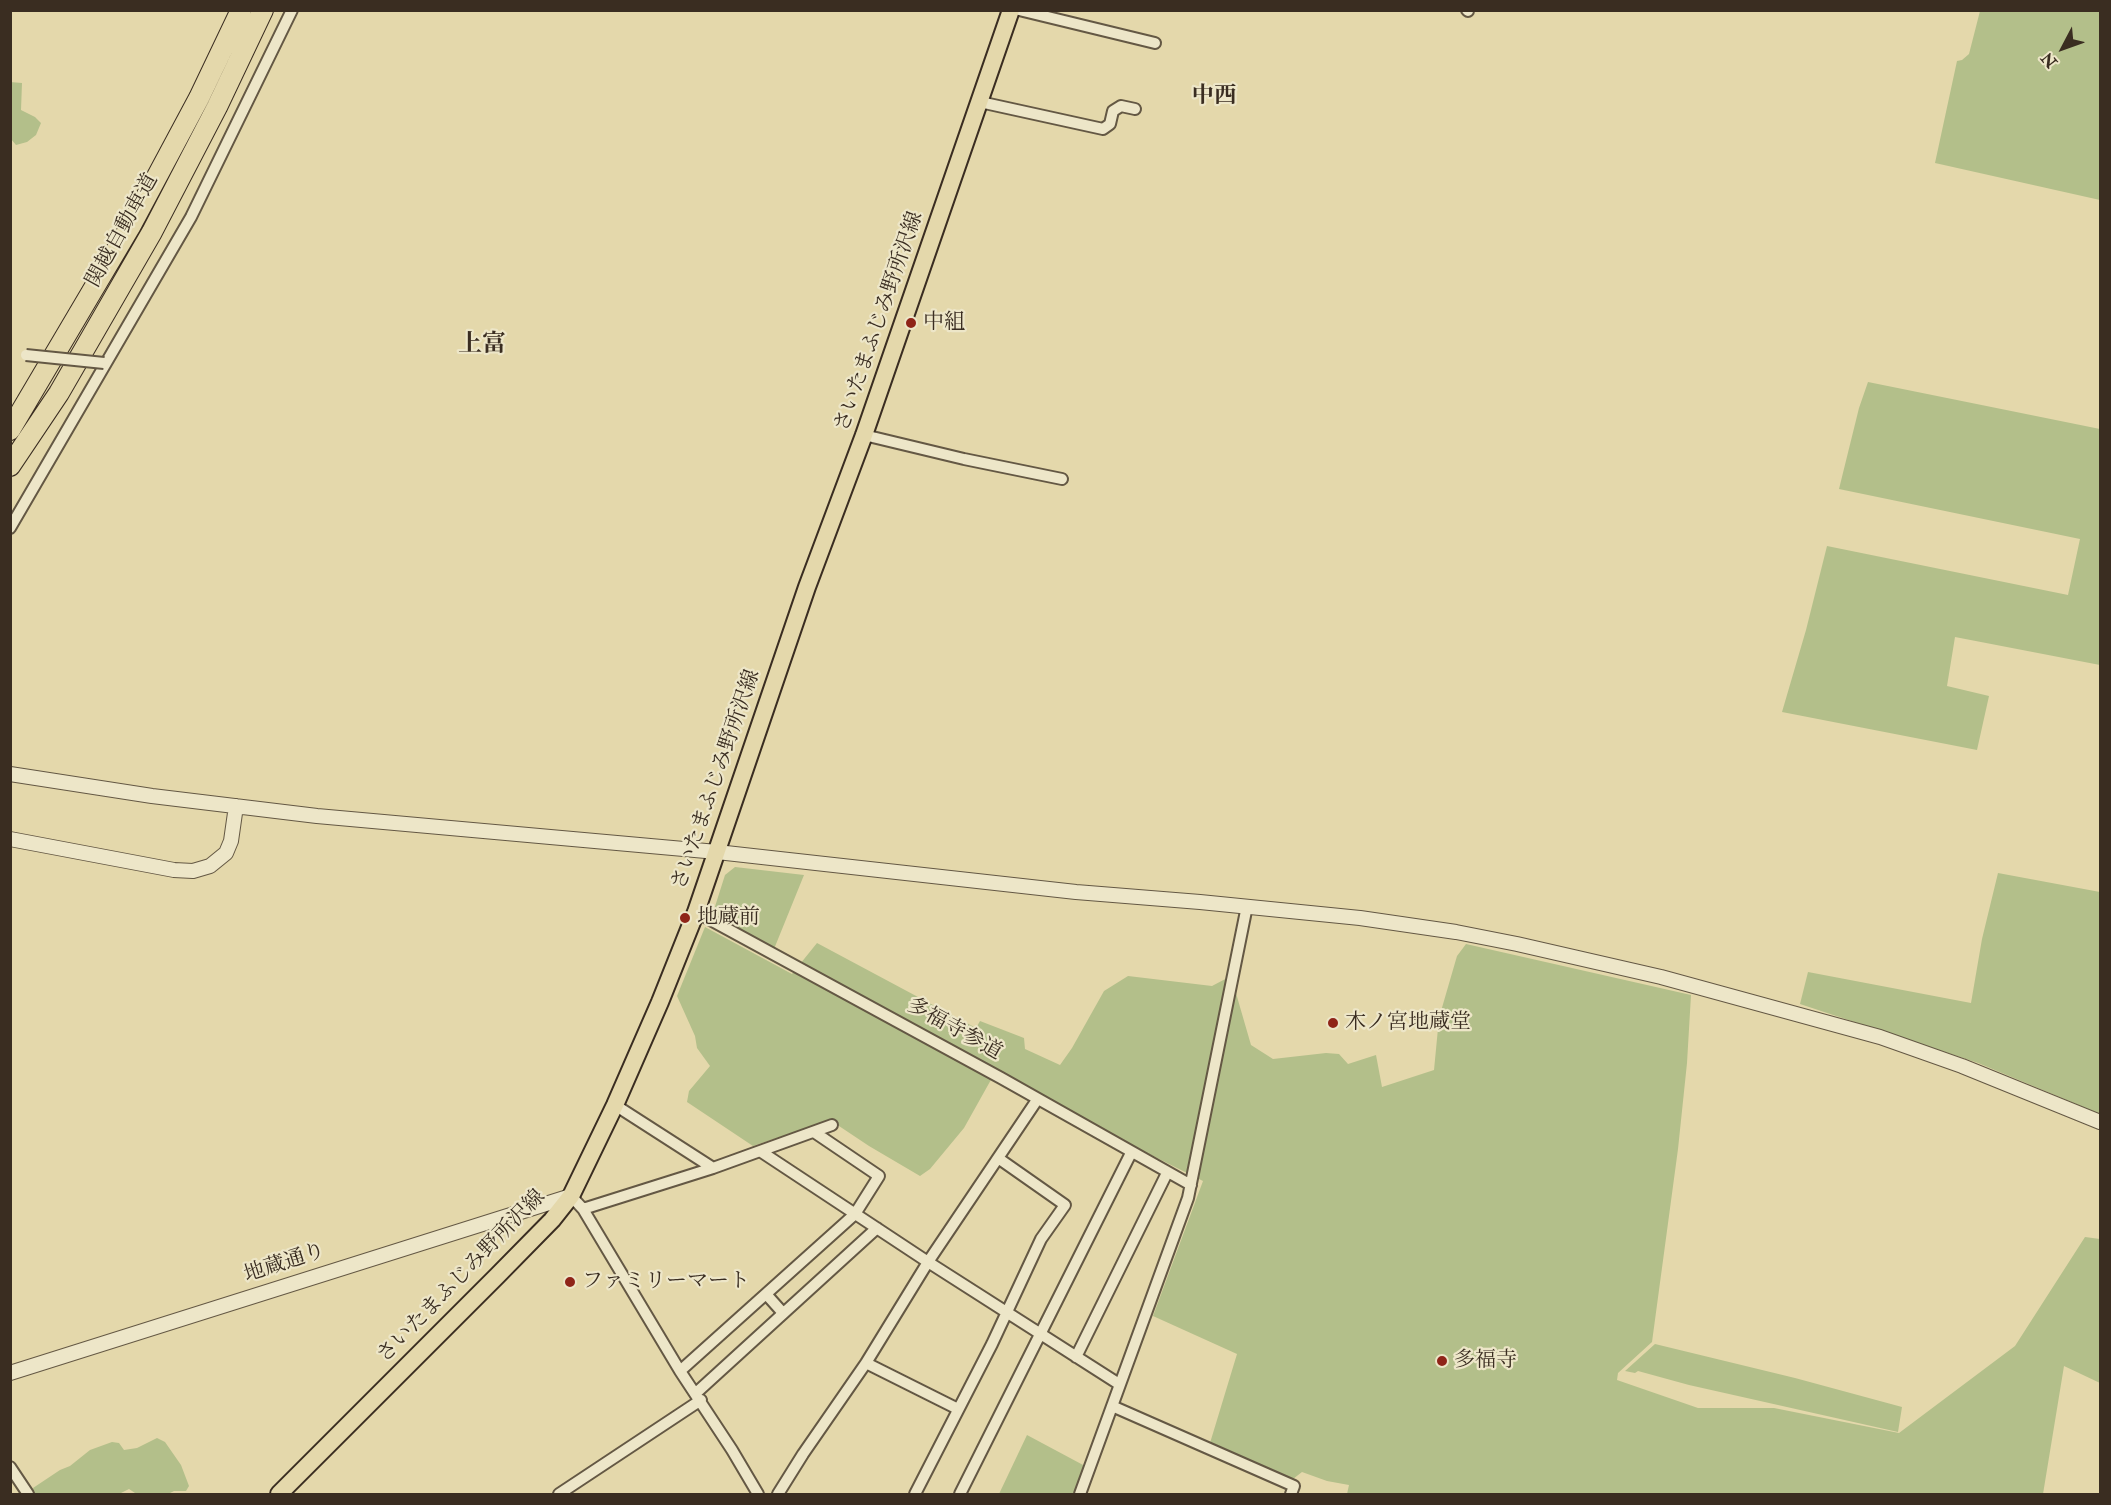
<!DOCTYPE html>
<meta charset="utf-8">
<style>
body{margin:0}
#map{position:relative;width:2111px;height:1505px;overflow:hidden;background:#e4d8ab;font-family:"IM FELL Double Pica",serif}
canvas{display:block}
.frame{position:absolute;inset:0;border:12px solid #3a2d21;pointer-events:none}
.north{position:absolute;left:2033px;top:18px;width:60px;height:60px;-webkit-text-stroke:4px #ede6c8;paint-order:stroke;rotate:229deg;font-size:16px;font-weight:700;line-height:24px;text-align:center;color:#3a2d21}
.north::after{content:'';display:block;margin:auto;width:21px;height:27px;background:#3a2d21;clip-path:polygon(50% 0,100% 100%,50% 72%,0 100%)}
</style>
<div id="map">
<canvas width="2111" height="1505"></canvas>
<div class="frame"></div>
<div class="north">N</div>
</div>
<script>
const context = document.querySelector('canvas').getContext('2d');
context.lineJoin = 'round';
function fill(path, color) { context.fillStyle = color; context.fill(path, 'evenodd'); }
const shape = rows => new Path2D(rows.map(r => 'M' + r).join(''));
function strokePath(path, color, width, dash) { context.strokeStyle = color; context.lineWidth = width; context.lineCap = dash ? 'butt' : 'round'; context.setLineDash(dash || []); context.stroke(path); }
function label(font, color, halo, rows, align = 'center') {
  context.font = font + ' "IM FELL Double Pica","Noto Serif JP",serif'; context.lineWidth = 4.5; context.setLineDash([]); context.textBaseline = 'middle'; context.strokeStyle = halo; context.fillStyle = color; for (const [text, x, y, turn = 0] of rows) {
    context.save(); context.translate(x, y); context.rotate((+turn || 0) * Math.PI / 180); context.textAlign = isNaN(turn) ? turn : align; if (halo) context.strokeText(text, 0, 0); context.fillText(text, 0, 0); context.restore();
  }
}
const green = shape([
 [1980,11,2100,11,2100,200,1935,163,1957,61,1962,60,1969,54],
 [10,82,22,83,21,110,35,117,41,123,36,135,27,142,16,145,11,139],
 [1868,382,2100,429,2100,665,1955,637,1947,686,1989,696,1977,750,1782,712,1806,630,1827,546,2068,595,2080,539,1839,489,1859,408],
 [735,867,804,875,774,949,712,916,725,875],
 [1998,873,2100,892,2100,1114,1978,1063,1800,1004,1808,972,1971,1003,1982,939],
 [705,927,792,974,817,943,976,1028,980,1021,1024,1038,1025,1049,1060,1065,1072,1048,1104,991,1128,976,1212,986,1231,976,1251,1045,1273,1059,1326,1053,1339,1054,1348,1064,1376,1055,1382,1087,1434,1070,1439,1018,1457,956,1466,944,1691,995,1687,1063,1678,1149,1652,1342,1618,1373,1617,1380,1698,1408,1774,1408,1899,1433,2015,1346,2085,1237,2100,1239,2100,1383,2064,1366,2043,1494,1347,1494,1349,1485,1327,1481,1302,1472,1293,1479,1210,1443,1237,1354,1153,1316,1203,1181,1097,1128,997,1069,964,1128,930,1169,920,1176,869,1146,830,1120,753,1146,687,1102,689,1091,710,1066,697,1048,695,1036,677,996],
 [1655,1344,1795,1378,1902,1407,1898,1432,1689,1385,1638,1371,1635,1373,1625,1371],
 [1027,1435,1085,1466,1074,1494,999,1494],
 [157,1438,165,1442,181,1465,189,1486,186,1491,174,1491,168,1494,145,1494,135,1493,129,1489,119,1494,34,1494,33,1488,60,1470,70,1466,90,1450,112,1442,119,1443,124,1450,137,1448]
]);
const minor = shape([
 [1019,10,1155,43],
 [1467,10,1468,11],
 [980,102,1103,129,1110,124,1113,111,1121,106,1135,109],
 [864,435,964,459,1062,479],
 [10,528,191,217,292,10],
 [696,912,1001,1078,1191,1185],
 [615,1105,713,1168],
 [760,1151,928,1262,1119,1384],
 [571,1196,583,1209,680,1371,732,1450,758,1494],
 [583,1209,713,1168,832,1125],
 [766,1294,783,1313],
 [1076,1357,1167,1173],
 [866,1363,958,1409],
 [680,1371,855,1214,879,1176,814,1132],
 [696,1393,877,1228],
 [1112,1406,1294,1486,1291,1494],
 [10,1467,28,1494],
 [559,1494,701,1400],
 [778,1494,803,1454,866,1363,928,1262,1037,1100],
 [915,1494,992,1344,1041,1239,1065,1205,998,1158],
 [960,1494,1131,1153],
 [1080,1494,1188,1198,1247,906]
]);
const tertiary = shape([
 [10,774,152,796,317,816,717,852,1076,892,1200,902,1360,918,1456,932,1517,944,1661,977,1880,1037,1962,1066,2100,1122],
 [10,839,174,870,193,871,210,866,226,853,231,841,236,806],
 [10,1373,571,1196]
]);
const primary = shape([
 [279,1494,497,1276,552,1220,571,1196,615,1105,660,1002,696,912,807,587,864,435,1011,10]
]);
const motorway = shape([
 [10,430,130,227,199,98,241,10],
 [10,466,59,393,152,232,217,107,263,10]
]);
const minorBridge = shape([
 [26,355,104,363]
]);
const markers = [
 [911,323,6,"#8f2418"],
 [685,918,6,"#8f2418"],
 [1333,1023,6,"#8f2418"],
 [570,1282,6,"#8f2418"],
 [1442,1361,6,"#8f2418"]
];
const streetNames = [
 ["関越自動車道",123,231,-61],
 ["さいたまふじみ野所沢線",880,322,-71],
 ["さいたまふじみ野所沢線",717,780,-71],
 ["多福寺参道",954,1030,29],
 ["地蔵通り",285,1264,-18],
 ["さいたまふじみ野所沢線",462,1277,-46]
];
const poiNames = [
 ["中組",923,323],
 ["地蔵前",697,918],
 ["木ノ宮地蔵堂",1345,1023],
 ["ファミリーマート",582,1282],
 ["多福寺",1454,1361]
];
const neighbourhoodNames = [
 ["中西",1214,97]
];
const quarterNames = [
 ["上富",482,346]
];
fill(green, '#b3bf8a');
strokePath(minor, '#645844', 14);
strokePath(tertiary, '#645844', 16);
strokePath(primary, '#3a2d21', 20);
strokePath(motorway, '#3a2d21', 22);
strokePath(minor, '#ede6c8', 10);
strokePath(tertiary, '#ede6c8', 14);
strokePath(primary, '#e4d8ab', 16);
strokePath(motorway, '#e4d8ab', 20);
strokePath(minorBridge, '#645844', 14, []);
strokePath(minorBridge, '#ede6c8', 10);
for (const [x, y, r, color] of markers) { const dot = new Path2D(); dot.arc(x, y, r, 0, 2 * Math.PI); context.fillStyle = color; context.fill(dot); strokePath(dot, '#ede6c8', 2); }
label('21px', '#3a2d21', '#ede6c8', streetNames);
label('21px', '#3a2d21', '#ede6c8', poiNames, 'left');
label('bold 22px', '#3a2d21', '#ede6c8', neighbourhoodNames);
label('bold 24px', '#3a2d21', '#ede6c8', quarterNames);
</script>
